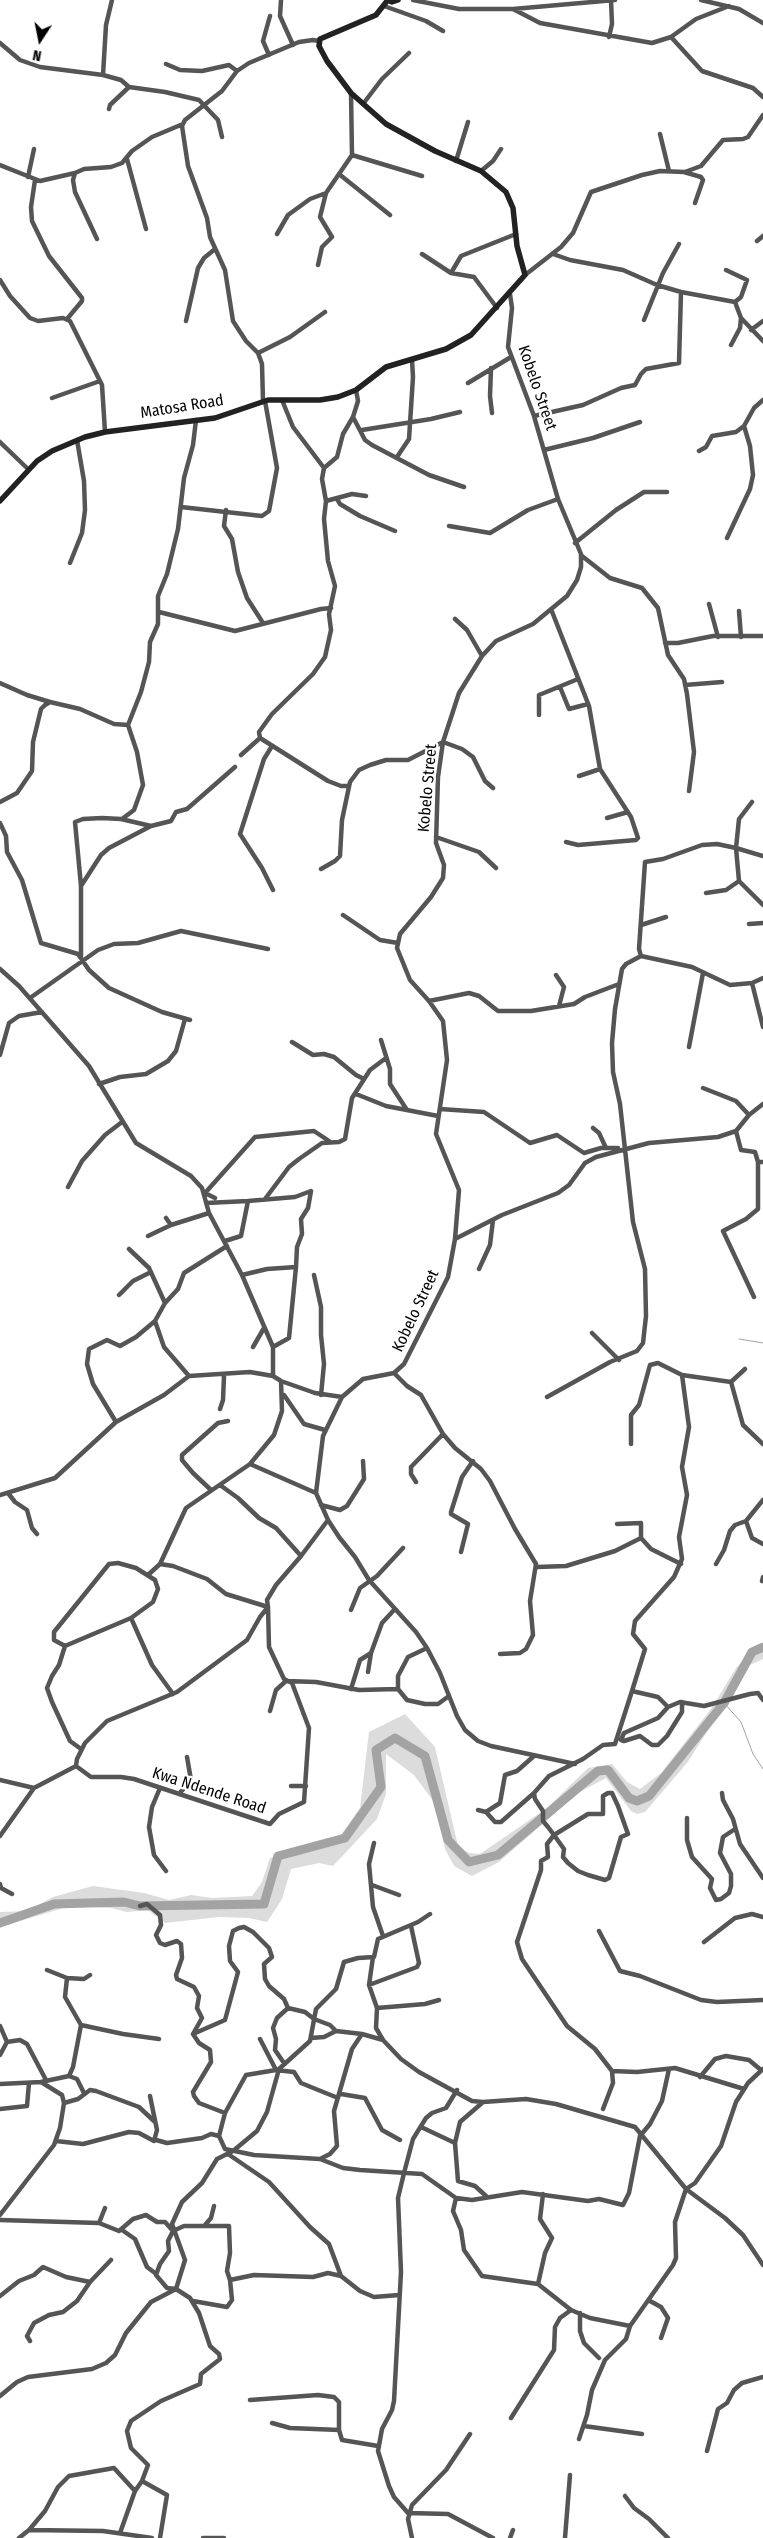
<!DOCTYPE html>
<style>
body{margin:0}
#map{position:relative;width:763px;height:2538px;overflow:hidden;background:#fff;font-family:"Fira Sans Condensed",sans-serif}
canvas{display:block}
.north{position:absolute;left:15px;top:15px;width:50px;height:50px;-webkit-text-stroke:4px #fff;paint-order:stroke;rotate:191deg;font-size:14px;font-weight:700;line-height:20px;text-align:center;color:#000}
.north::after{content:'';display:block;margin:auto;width:18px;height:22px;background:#000;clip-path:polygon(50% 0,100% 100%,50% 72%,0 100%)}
</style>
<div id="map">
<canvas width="763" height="2538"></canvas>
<div class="north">N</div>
</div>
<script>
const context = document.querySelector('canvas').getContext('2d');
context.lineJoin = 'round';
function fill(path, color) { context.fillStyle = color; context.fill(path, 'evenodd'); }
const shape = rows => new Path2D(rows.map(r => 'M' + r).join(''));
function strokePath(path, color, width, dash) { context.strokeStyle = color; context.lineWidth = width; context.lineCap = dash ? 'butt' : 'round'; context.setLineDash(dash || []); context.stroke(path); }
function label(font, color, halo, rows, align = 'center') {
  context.font = font + ' "Fira Sans Condensed",sans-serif'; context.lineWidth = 4.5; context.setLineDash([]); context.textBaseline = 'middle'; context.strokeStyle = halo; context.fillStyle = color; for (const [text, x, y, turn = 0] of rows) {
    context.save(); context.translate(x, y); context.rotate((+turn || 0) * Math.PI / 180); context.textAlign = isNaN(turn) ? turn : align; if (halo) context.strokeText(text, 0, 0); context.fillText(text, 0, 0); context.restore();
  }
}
const green = shape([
 [763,1643,763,1659,750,1665,687,1763,645,1812,637,1814,631,1811,606,1778,578,1793,499,1862,472,1876,454,1866,445,1849,434,1802,414,1775,386,1754,386,1794,377,1819,333,1866,319,1863,291,1869,282,1899,267,1922,249,1918,219,1917,165,1923,148,1910,127,1912,111,1908,70,1906,0,1927,0,1912,27,1911,53,1897,93,1886,144,1893,169,1900,191,1895,212,1898,252,1896,262,1882,270,1858,300,1848,336,1842,360,1808,369,1732,405,1714,435,1747,458,1846,469,1853,480,1854,547,1808,588,1768,612,1764,627,1782,640,1789,661,1773,711,1709,736,1668,755,1646]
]);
const stream = shape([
 [739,1339,763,1343],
 [724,1703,741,1722,753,1754,763,1769]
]);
const river = shape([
 [0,1923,54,1904,124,1902,140,1906,264,1904,278,1856,345,1838,381,1787,376,1750,395,1738,425,1756,448,1840,469,1862,498,1855,598,1771,608,1770,629,1798,637,1801,649,1796,724,1703,752,1652,763,1647]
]);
const street = shape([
 [281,0,280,16,293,45],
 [413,0,459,9,513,9,615,0],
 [701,0,739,9,763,23],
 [384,6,426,21,443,31],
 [513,9,540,23,652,43,671,37,696,19,729,6],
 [609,37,612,24,611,0],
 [671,37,702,71,753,88,763,97],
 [0,43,20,60,40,67,103,75,121,80,129,87,165,92,199,100,218,120,222,137],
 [269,55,263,41,270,16],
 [166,64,180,70,202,71,229,65,237,71],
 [103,75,106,25,112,0],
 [363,104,382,79,409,53],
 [109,109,110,105,129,87],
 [660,134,669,171],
 [352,155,422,176],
 [127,159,146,229],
 [456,161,468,122],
 [0,165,40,181,75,173],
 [481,171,493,161,501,149],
 [685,172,701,166,723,140,743,139,748,137,763,115],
 [339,174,390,215],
 [28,177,34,149],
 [35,180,31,207,32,221,49,256,82,298,82,301,67,319],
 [277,234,288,215,310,199,326,193],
 [97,239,75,192,73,180,75,173,84,169,111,167,122,163,132,151,152,137,183,124],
 [757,241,763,236],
 [422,254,451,273,474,277,497,308],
 [553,254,570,260,623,270,657,285,681,292,735,302,741,318,740,328,731,345],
 [318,265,322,247,332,237,320,217,326,193,352,155,351,93],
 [726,270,747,280,741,297,735,302],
 [451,273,461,256,516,234],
 [525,275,561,247,573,233,591,192,642,175,660,171,684,172,701,177,703,180,695,203],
 [0,280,10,296,30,318,38,321,63,318,70,321,102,385,105,432],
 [510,294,512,308,508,347,534,416,558,499,581,554,581,567,577,580,567,596,533,624,496,641,482,656,459,693,443,742,438,777,436,843,444,865,443,878,431,897,400,934,397,948,410,980,429,1001,443,1021,447,1060,436,1134,459,1190,455,1239,448,1277,404,1364,394,1373,363,1379,342,1397,323,1436,316,1493,328,1520,339,1537,355,1557,369,1580,416,1632,427,1648,440,1673,457,1716,465,1730,478,1741,491,1746,575,1764],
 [741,318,763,341],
 [644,320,663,273,679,244],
 [186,321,198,268,204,258,215,249],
 [751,330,763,321],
 [258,353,290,337,325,312],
 [491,368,490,396,492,413],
 [468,383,511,357],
 [52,398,100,381],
 [282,400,293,427,324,468],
 [263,401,262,364,258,353,246,341,233,321,225,270,210,237,207,218,188,166,182,126,185,120,222,91,237,71,249,63,299,42,313,40,319,41],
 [534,416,583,405,621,388,635,385,641,374,646,369,679,363,681,292],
 [353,417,365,440,372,445,429,475,464,487],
 [362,430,431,419,460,412],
 [0,442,28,469],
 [544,450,593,438,640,422],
 [699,451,706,447,712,436,736,432,744,426],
 [397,457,409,439,413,377,412,360],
 [337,499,340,504,360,516,395,531],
 [326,501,352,494,366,496],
 [181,507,262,516,269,511,277,468,265,401],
 [226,510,224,526,232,539,238,572,247,598,263,623],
 [449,526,490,533,528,510,558,499],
 [727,538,750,489,753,475,750,446,744,426,754,408,763,400],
 [575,543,616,510,644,492,667,492],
 [582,556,610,578,642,588,658,608,668,655,684,679,687,694,694,752,689,791],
 [70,563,82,533,85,510,84,481,77,440],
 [709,604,718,637],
 [551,609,589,706,600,769,631,817,638,838,636,840,578,845,566,842],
 [739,611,741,637],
 [159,612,235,631,321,609,331,608],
 [455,619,467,630,482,656],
 [665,643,678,643,713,636,763,636],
 [0,683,27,695,50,702],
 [685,685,722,682],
 [560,687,569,709,588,704],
 [539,715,539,695,578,679],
 [260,738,328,781,341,786,349,786],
 [272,746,264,759,240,834,262,868,273,890],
 [241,755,260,738,259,732,272,714,313,674,325,657,331,630,329,614,335,586,328,561,324,519,326,501,322,479,324,468,337,457,343,434,353,417,358,401,356,390],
 [579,776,600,769],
 [0,802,17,793,32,771,33,742,41,709,45,705,50,702,80,709,114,724,128,725,141,692,149,662,150,642,158,624,158,596,167,574,178,529,184,478,193,445,196,420],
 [752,802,739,819,736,848,763,856],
 [607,818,628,812],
 [122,819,134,810,143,785,137,752,128,725],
 [0,823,6,836,7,852,22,880,41,943,78,954,89,970,109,988,162,1012,190,1020],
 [436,837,479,852,496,868],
 [321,869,335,861,340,856,342,820,350,782,359,770,370,765,386,760,408,760,443,742,462,749,473,757,485,781,493,788],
 [81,886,75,822,83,819,102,818,121,819,151,826],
 [706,893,726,890,739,881],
 [763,905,739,881,736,848,717,844,702,845,663,859,645,862,639,949,641,956,692,967,730,985,752,983,763,978],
 [343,915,380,940,398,943],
 [749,924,763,923],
 [641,925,666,917],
 [81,956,81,886,101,855,109,848,151,826,171,821,176,812,187,809,235,767],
 [0,969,19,986,89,1066,136,1143,191,1176,202,1188,209,1213,242,1275,273,1347,273,1376],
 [556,975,564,987,559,1006],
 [752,983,763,1027],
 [30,998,98,950,114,944,138,943,181,931,268,949],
 [429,1001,469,993,479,996,498,1011,531,1011,574,1004,585,997,619,984],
 [381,1040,390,1069,390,1084,407,1110],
 [292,1042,313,1055,324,1054,334,1057,356,1075,364,1079],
 [689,1047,703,973],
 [0,1055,9,1023,19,1016,42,1012],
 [99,1084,120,1077,146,1074,168,1061,176,1051,185,1019],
 [703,1088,736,1101,749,1115],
 [356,1094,386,1106,438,1116],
 [440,1109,484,1112,530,1143,557,1135,584,1153,601,1148,618,1148],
 [593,1128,599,1133,606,1148],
 [736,1131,741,1150,755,1152,758,1162,763,1162],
 [68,1187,82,1161,105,1135,122,1122],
 [215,1198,205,1193,255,1137,314,1131,329,1141],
 [265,1199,289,1167,299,1159,322,1143,339,1142,345,1139,352,1098,370,1070,386,1058],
 [206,1203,248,1201],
 [166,1218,171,1225],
 [148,1236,171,1225,209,1213],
 [455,1239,502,1215,558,1193,569,1185,585,1163,596,1157,649,1143,718,1137,736,1131,749,1115,763,1104],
 [225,1241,241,1236,248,1201,295,1197,311,1191],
 [129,1249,149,1268,165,1303],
 [296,1267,297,1247,302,1234,301,1219,308,1208,311,1191],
 [479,1269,490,1245,493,1220],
 [242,1275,267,1269,296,1267,289,1338,273,1347],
 [314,1275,321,1307,321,1335,324,1364,321,1395],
 [119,1295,133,1281,151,1272],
 [754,1297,723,1231,746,1219,758,1209,758,1162],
 [155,1321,164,1347,189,1376],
 [592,1333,619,1360],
 [253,1347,264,1328],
 [394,1373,407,1386,421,1395,443,1434,411,1467,411,1474,416,1482],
 [682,1375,731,1382,745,1369],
 [731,1382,743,1425,763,1444],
 [284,1395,304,1424,325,1430],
 [547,1397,610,1362,637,1351,643,1343,646,1316,645,1269,633,1222,620,1104,613,1072,612,1043,615,1009,622,969,626,964,641,956],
 [220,1409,223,1400,224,1376],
 [116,1422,93,1384,87,1364,89,1349,107,1340,120,1346,136,1337,155,1321,165,1303,178,1289,184,1273,227,1246],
 [443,1434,455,1448,481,1469,490,1481,515,1529,536,1564,530,1601,533,1635,526,1649,520,1653,500,1654],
 [631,1444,631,1415,639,1405,650,1365,658,1363,682,1375,689,1427,682,1467,687,1495,679,1537,682,1559,674,1577,635,1621,633,1634,645,1649,632,1691,658,1697,668,1707,680,1702,704,1706,750,1694,758,1693,763,1700],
 [250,1464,274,1435,282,1411,281,1381],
 [220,1485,238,1498,259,1518,276,1528,301,1556],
 [211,1490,193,1473,182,1460,182,1455,218,1423,228,1421],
 [8,1493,15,1502,27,1510,32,1528,37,1534],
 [0,1495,55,1478,116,1422,164,1395,189,1376,250,1372,273,1376,281,1381,315,1393,342,1397],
 [321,1505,340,1510,347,1506,364,1479,363,1461],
 [746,1521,752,1538,763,1544],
 [617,1524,641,1523,641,1538,651,1549,681,1564],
 [461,1552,468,1524,451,1514,451,1512,462,1477,473,1461],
 [160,1564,186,1508,250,1464,316,1493],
 [716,1564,724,1550,730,1531,735,1525,746,1521,763,1500],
 [537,1567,566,1566,615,1551,641,1538],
 [762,1581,763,1577],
 [351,1610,360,1588,377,1576,403,1548],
 [65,1646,54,1640,54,1632,109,1564,118,1563,136,1568,155,1580,158,1589,153,1602,131,1618,152,1665,173,1694],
 [427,1648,408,1657,398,1676,398,1689,407,1700,425,1704,438,1704,449,1696],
 [368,1672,371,1653],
 [351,1689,360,1660,371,1653,382,1623,394,1610],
 [668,1707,658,1718,624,1733,621,1740,624,1741,640,1736,652,1745,658,1745,667,1736,682,1712,682,1702],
 [270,1711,276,1690,286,1681,316,1682,359,1690,398,1689],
 [81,1749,70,1741,52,1702,47,1688,52,1676,59,1665,65,1646,131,1618],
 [76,1766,91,1777,121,1777,134,1779,270,1824,279,1814,304,1802,309,1728,292,1683,284,1679,269,1647,268,1607,226,1594,207,1579,173,1566,160,1564,148,1575],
 [76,1766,77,1759,85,1743,107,1721,177,1692,247,1640,260,1617,268,1607,267,1600,276,1585,301,1556,328,1520],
 [0,1780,34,1788],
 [291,1786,306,1786],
 [160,1788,152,1807,149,1827,154,1855,166,1871],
 [722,1793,723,1800,733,1819,740,1844,763,1878],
 [179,1794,191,1780,187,1757],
 [478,1810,486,1812,500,1803,505,1775,517,1771,534,1756],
 [486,1812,495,1822,501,1822,534,1793],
 [687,1818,687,1840,692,1857,712,1879,710,1888,716,1900,721,1899,729,1893,731,1886,731,1874,720,1853,723,1837,735,1829],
 [0,1836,34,1788,76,1766],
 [374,1843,369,1864,373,1907,383,1936],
 [0,1884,1,1888,12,1894],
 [372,1885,399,1895],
 [140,1906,147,1904,160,1915,161,1925,156,1935,160,1943,165,1945,177,1941,181,1944,182,1958,176,1975,177,1979,194,1987,199,1996,197,2008,202,2018,193,2034,199,2043,210,2050,211,2062,193,2092,194,2096,199,2103,225,2113,219,2136,225,2149,254,2155,320,2159,343,2168,360,2170,422,2174,456,2198,472,2200,522,2192,588,2201,599,2199,623,2205,629,2193,640,2136,650,2124,662,2101,669,2069],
 [599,1931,620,1971,640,1976,701,2000,717,2002,763,2000],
 [704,1942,735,1918,752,1914,763,1917],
 [373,1957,369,1985,377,2008],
 [47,1970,67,1978,84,1979,90,1975],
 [369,1985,417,1967,419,1963,411,1926],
 [439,2000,425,2004,377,2008,376,2028,383,2040,401,2059,419,2072,472,2101,483,2102,526,2099,556,2104,635,2127,686,2189,725,2218,743,2235,763,2265],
 [81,2025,123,2034,159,2039],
 [0,2026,7,2042,0,2055],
 [193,2034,225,2020,238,1972,230,1961,229,1946,233,1931,239,1928,244,1927,253,1932,269,1948,272,1957,264,1964,265,1979,269,1986,284,1999,288,2008],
 [311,2038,324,2037,336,2031,362,2034,383,2040],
 [260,2039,276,2070,294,2072,301,2083,338,2098],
 [7,2042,20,2040,27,2044,46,2080],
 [284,2063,275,2050,276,2039,273,2028,277,2018,288,2008,305,2012,314,2019,330,2025,336,2031],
 [612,2071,637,2072,675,2068,744,2089],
 [69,2076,77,2079,84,2093],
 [700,2077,715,2059,726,2056,749,2060,761,2070],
 [41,2082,69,2076,73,2067,81,2025,65,1997,67,1978],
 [0,2084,41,2082,62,2095,64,2103,60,2128,54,2145,0,2215],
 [457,2090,446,2108,432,2113,426,2118,413,2139,404,2173,398,2198,401,2272,394,2401,392,2410,382,2429,378,2451,389,2486,394,2497,408,2513,448,2514,493,2538],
 [341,2094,365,2098,382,2130,400,2140],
 [64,2103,78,2099,90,2090,96,2091,139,2107,155,2122],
 [0,2109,27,2106,29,2083],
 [603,2109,613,2083,612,2071,595,2049,567,2026,522,1959,517,1942,541,1870,541,1861,548,1857,547,1844,554,1835,588,1814,603,1814,603,1796,608,1793,612,1793,618,1806,628,1834,621,1837,609,1878,605,1880,588,1875,578,1871,568,1863,563,1857,564,1849,554,1835,548,1827,543,1821,543,1811,535,1799,534,1793,549,1776,583,1759,603,1745,615,1744,632,1691],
 [225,2113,246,2075,276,2070],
 [421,2127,455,2143,458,2181,475,2186,486,2196],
 [156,2140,167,2143,202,2138,211,2134,219,2136],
 [56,2141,83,2144,129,2132,139,2133,154,2141,157,2130,150,2096],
 [455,2143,460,2122,482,2103],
 [228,2154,269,2182,310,2227,329,2244,341,2276],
 [320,2159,330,2154,337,2146,334,2111,352,2049,362,2034],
 [543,2194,540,2219,552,2238,545,2253,538,2284,571,2310,590,2318,630,2326],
 [456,2198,453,2211,461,2230,464,2250,482,2276,538,2284],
 [0,2220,99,2223,105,2208],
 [99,2223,119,2231,133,2219,146,2215,157,2222,165,2222,173,2231],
 [205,2225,211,2218,214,2206],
 [122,2230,135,2239,147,2267,155,2273],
 [0,2296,19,2281,34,2275,43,2267,66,2277,90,2282],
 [193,2301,227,2307,232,2300,230,2280,254,2275,313,2277,328,2273,341,2276,360,2291,374,2297,399,2295],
 [650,2301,661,2307,668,2318,661,2338],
 [580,2313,580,2331,584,2343,599,2358],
 [30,2341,27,2336,34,2323,49,2315,63,2312,77,2301,90,2282,111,2260],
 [0,2396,17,2382,28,2377,92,2369,106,2363,115,2355,126,2333,151,2302,176,2289,185,2260,172,2224,182,2202,202,2183,217,2159,233,2151,257,2131,267,2112,279,2069,310,2041,316,2009,336,1989,344,1962,358,1958,374,1957,378,1939,418,1922,430,1914],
 [250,2400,318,2395,334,2397,339,2402,339,2430,342,2440,378,2446],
 [511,2418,554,2350,555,2327,560,2318,571,2310],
 [272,2423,290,2428,339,2430],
 [584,2426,642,2434],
 [579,2439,587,2415,592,2390,605,2360,626,2339,630,2326,673,2265,676,2258,675,2222,686,2189,695,2183,721,2146,736,2102,748,2083,763,2069],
 [707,2451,718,2409,727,2403,734,2390,742,2383,763,2377],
 [625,2496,634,2508,649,2519,668,2538],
 [29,2530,45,2511,58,2487,69,2476,114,2468,135,2491],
 [120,2533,135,2491,142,2481],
 [19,2538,29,2530,103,2531,152,2538],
 [160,2538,167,2495,142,2481,148,2465,131,2448,127,2431,131,2421,161,2401,200,2384,201,2374,220,2359,219,2354,210,2346,199,2313,190,2298,176,2289,167,2288,156,2275,160,2264,169,2251,168,2241,173,2231,184,2226,229,2226,230,2253,227,2271,230,2280],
 [203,2538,224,2538],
 [412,2538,408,2519,412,2505,446,2470,470,2434],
 [510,2538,513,2530],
 [565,2538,570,2475]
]);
const secondary = shape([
 [387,0,392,2,398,0],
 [0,501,37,461,52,451,85,437,105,432,215,418,268,400,320,400,338,397,356,390,386,367,446,349,471,335,525,275,517,246,513,208,506,192,481,171,435,151,386,124,351,93,327,61,319,46,320,39,376,15,387,1]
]);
const streetNames = [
 ["Kobelo Street",537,388,71],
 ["Matosa Road",182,407,-9],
 ["Kobelo Street",428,788,-85],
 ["Kobelo Street",416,1311,-65],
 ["Kwa Ndende Road",209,1791,18]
];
fill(green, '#dcdcdc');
strokePath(stream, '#a3a3a3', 1);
strokePath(river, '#a3a3a3', 9);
strokePath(street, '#555', 4.5);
strokePath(secondary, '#222', 5.5);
label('16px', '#000', '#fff', streetNames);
</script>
